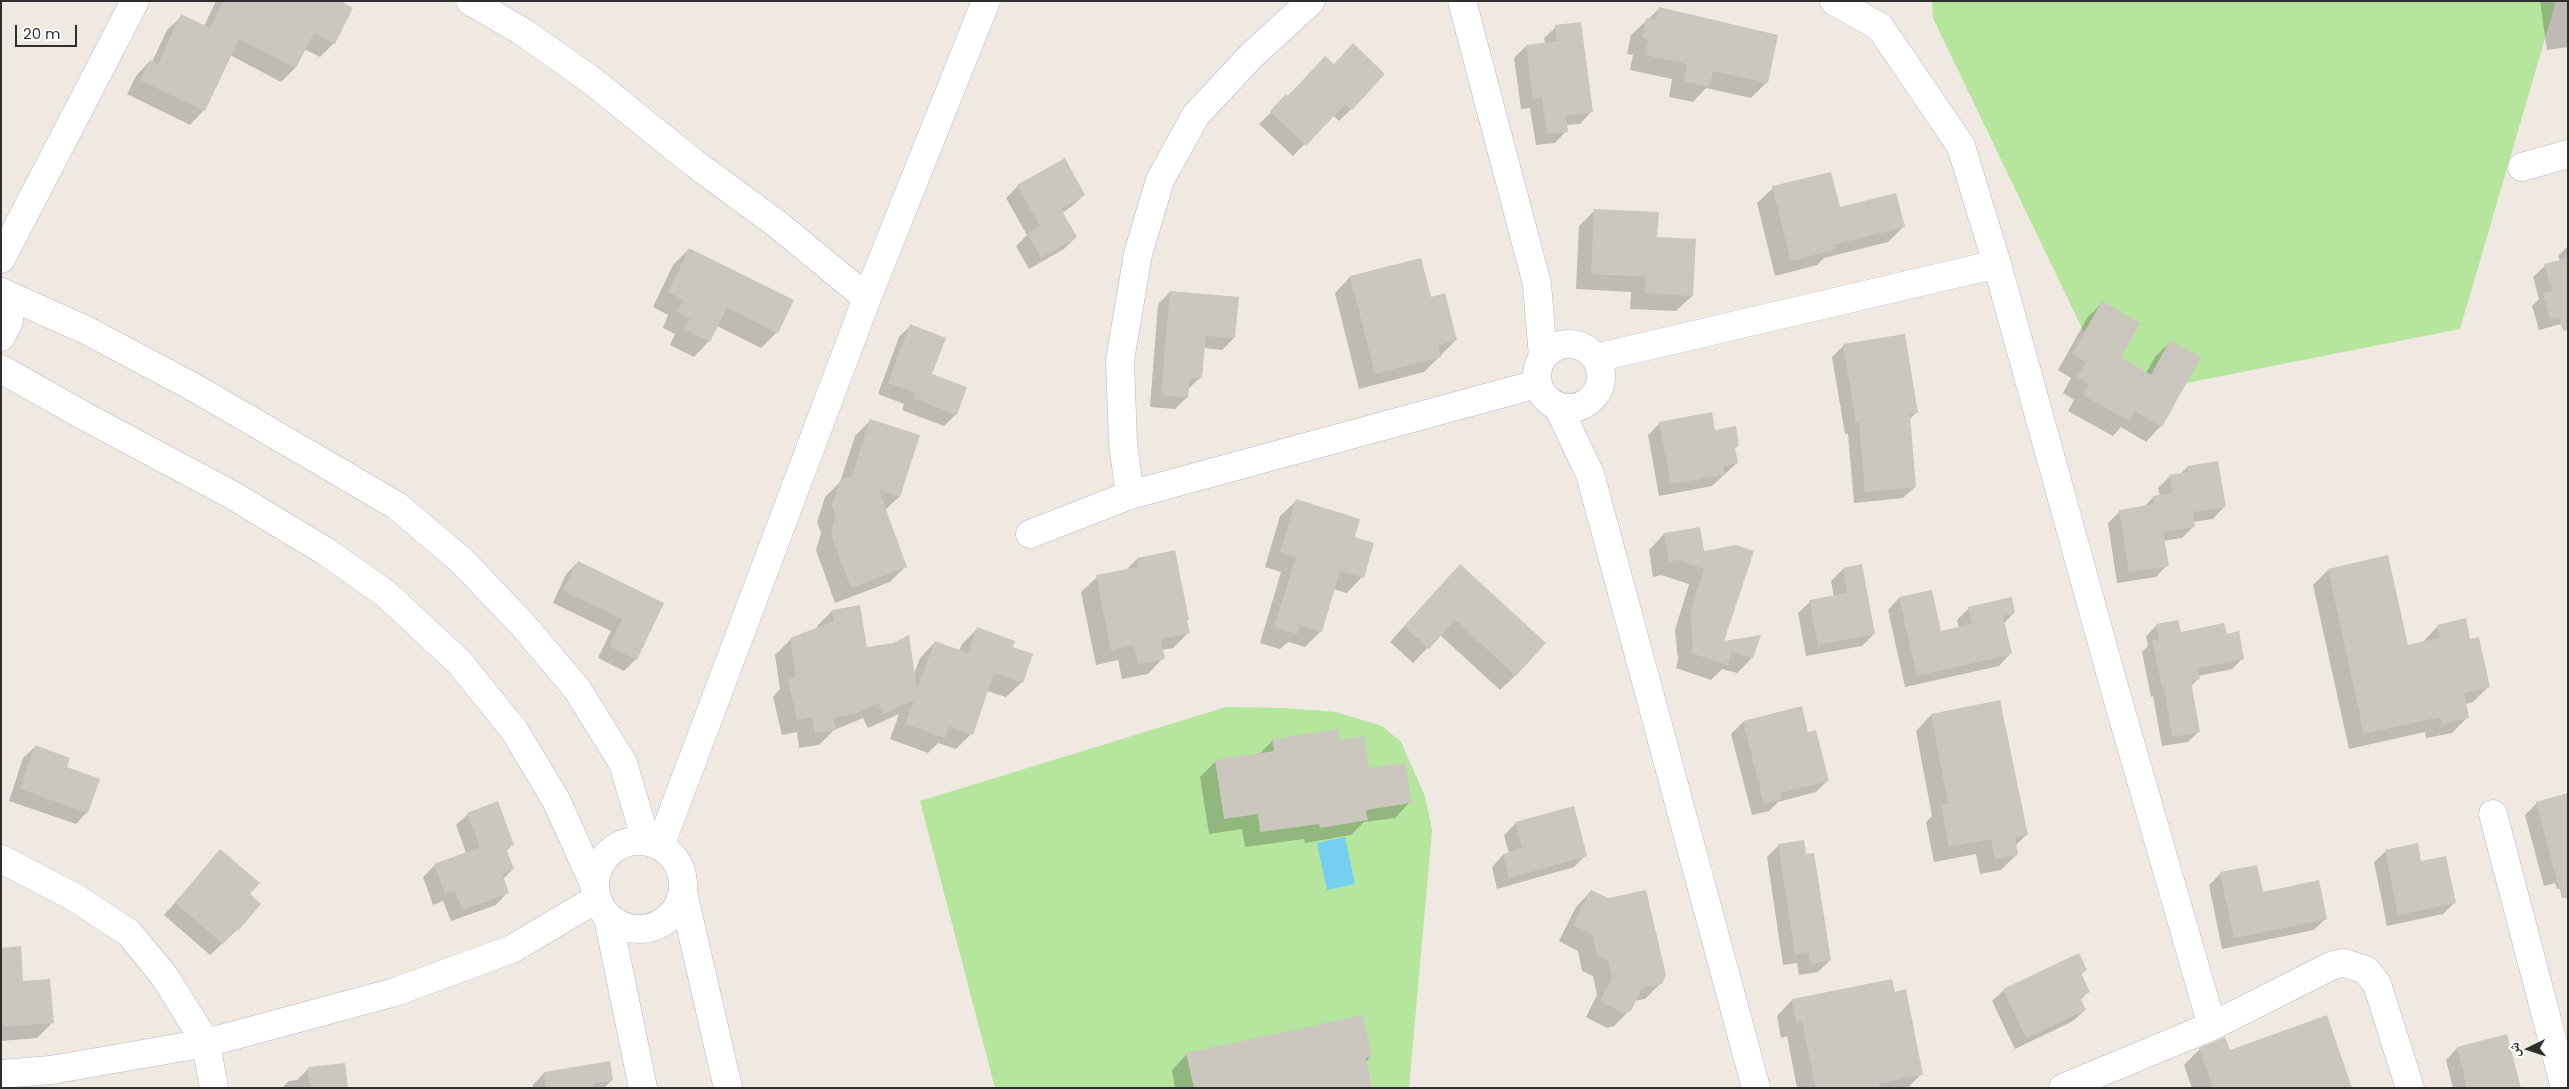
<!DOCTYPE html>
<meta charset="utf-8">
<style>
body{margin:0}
#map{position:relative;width:2569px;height:1089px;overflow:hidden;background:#efe9e1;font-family:Poppins,"Noto Naskh Arabic",sans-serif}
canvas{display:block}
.frame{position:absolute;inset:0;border:2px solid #2e2e2e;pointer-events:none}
.north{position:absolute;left:2504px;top:1024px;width:50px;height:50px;-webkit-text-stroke:4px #fff;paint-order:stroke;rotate:266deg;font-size:14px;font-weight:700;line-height:20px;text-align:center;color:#2e2e2e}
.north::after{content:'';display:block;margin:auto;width:18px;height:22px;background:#2e2e2e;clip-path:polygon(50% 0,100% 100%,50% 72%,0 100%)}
.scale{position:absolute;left:15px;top:25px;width:62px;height:22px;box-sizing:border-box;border:2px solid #2e2e2e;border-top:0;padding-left:6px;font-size:15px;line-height:18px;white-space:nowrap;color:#2e2e2e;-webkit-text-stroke:4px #fff;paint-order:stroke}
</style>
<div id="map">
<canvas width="2569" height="1089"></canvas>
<div class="frame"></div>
<div class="north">ش</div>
<div class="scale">20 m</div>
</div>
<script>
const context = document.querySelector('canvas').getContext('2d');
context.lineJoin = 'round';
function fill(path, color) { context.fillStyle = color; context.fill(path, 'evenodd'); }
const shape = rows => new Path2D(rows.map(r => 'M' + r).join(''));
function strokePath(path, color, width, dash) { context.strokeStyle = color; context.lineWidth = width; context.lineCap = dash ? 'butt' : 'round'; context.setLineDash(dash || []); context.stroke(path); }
const green = shape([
 [1932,1,2556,1,2460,329,2115,397,1933,18],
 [1226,707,1284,708,1336,712,1382,726,1401,742,1425,796,1432,830,1409,1088,995,1088,920,801]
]);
const water = shape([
 [1345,837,1355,884,1327,890,1317,843]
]);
const shadow = shape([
 [216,1,338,1,334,43,320,57,304,49,295,68,281,82,230,55,204,110,190,125,127,94,136,76,150,61,152,62,167,30,182,16,204,26],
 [2540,1,2568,1,2568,47,2547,50],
 [1660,8,1767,82,1751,98,1706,88,1693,102,1669,97,1672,79,1630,70,1633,55,1627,54,1631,35],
 [1556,27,1591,112,1580,124,1566,125,1566,131,1555,143,1536,145,1530,108,1521,109,1514,58,1526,46,1545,44,1544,38],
 [1314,70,1351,109,1339,121,1333,115,1293,156,1259,124],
 [1018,186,1084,195,1072,206,1062,213,1076,237,1064,249,1029,269,1016,246,1027,235,1006,198],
 [1773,188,1839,209,1903,227,1888,242,1824,258,1817,265,1775,276,1757,203],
 [1595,210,1656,238,1692,296,1676,311,1630,309,1631,292,1576,289,1579,226],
 [2568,246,2568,322,2539,330,2532,306,2539,299,2533,277,2545,266,2560,261,2558,256],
 [689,249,777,332,761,348,717,326,709,341,694,357,670,345,675,334,663,328,668,315,653,307,673,265],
 [1350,277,1430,298,1456,340,1424,372,1359,389,1335,293],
 [1170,292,1234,338,1222,350,1204,348,1201,377,1188,389,1187,397,1175,409,1150,407,1158,304],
 [2102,303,2119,358,2146,373,2155,357,2171,341,2161,426,2146,442,2121,427,2113,436,2068,411,2074,400,2063,393,2071,378,2058,370,2087,318],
 [910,326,931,375,956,414,944,426,902,410,904,404,878,394,899,337],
 [1844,345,1917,412,1909,420,1915,487,1903,498,1854,503,1848,434,1845,434,1832,357],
 [871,420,899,497,885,510,906,566,890,582,835,603,816,550,821,533,817,522,825,497,840,482,855,436],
 [1660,423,1714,431,1738,446,1734,449,1737,463,1712,486,1659,496,1648,435],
 [2187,467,2224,507,2213,519,2193,522,2194,526,2182,538,2163,541,2167,565,2156,577,2117,583,2108,523,2120,511,2144,507,2153,497,2160,496,2158,488,2170,476,2180,474],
 [1296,501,1353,538,1362,577,1347,593,1333,589,1321,631,1305,647,1288,642,1280,649,1260,643,1281,572,1265,567,1280,516],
 [1699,529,1723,643,1752,658,1737,673,1722,669,1711,680,1676,668,1678,660,1675,630,1689,584,1661,575,1653,577,1649,550,1664,534],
 [1137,559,1188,619,1186,621,1189,632,1173,648,1162,650,1163,658,1148,674,1122,679,1118,660,1096,665,1081,592,1097,577,1126,570],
 [578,562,662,603,636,659,624,671,598,658,611,631,553,603,566,574],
 [1861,566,1874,634,1862,646,1806,656,1798,613,1810,602,1834,597,1831,581,1843,569],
 [2328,570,2407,647,2422,643,2438,626,2469,640,2489,686,2473,702,2465,704,2468,717,2452,733,2426,738,2425,732,2349,749,2313,585],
 [1445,581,1516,675,1500,690,1440,635,1413,663,1390,642],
 [1899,598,1940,632,1959,628,1957,620,1969,608,2014,613,2004,623,2010,654,1999,666,1905,687,1888,610],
 [832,611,866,648,914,674,920,658,935,642,959,651,962,644,977,629,1012,648,1022,682,1006,697,987,691,971,734,956,749,938,743,928,753,890,739,899,714,868,728,863,718,834,730,819,745,799,748,797,732,782,735,773,697,780,689,775,655,791,639,817,629,817,626],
 [2157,625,2180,634,2226,635,2243,658,2232,669,2198,676,2199,678,2191,686,2199,731,2188,742,2162,746,2153,696,2151,697,2142,652,2148,646,2146,636],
 [1999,702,2027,834,2015,846,2017,854,2001,870,1980,874,1976,854,1934,862,1926,822,1932,816,1916,731,1931,715],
 [1801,708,1808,734,1827,781,1816,792,1778,802,1769,811,1752,815,1731,734,1743,722],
 [1273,740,1338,741,1368,770,1410,802,1395,818,1364,822,1351,835,1305,843,1304,839,1245,847,1242,829,1209,834,1200,777,1216,761,1258,755],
 [35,747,65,768,87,812,76,824,9,801,23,758],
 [2537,803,2568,887,2557,889,2555,883,2544,886,2525,815],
 [468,814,512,845,506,851,513,869,502,880,507,893,496,905,451,921,443,901,433,905,423,877,435,865,466,853,456,825],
 [1516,823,1585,856,1574,867,1497,889,1492,867,1503,855,1509,853,1504,835],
 [1779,845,1830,960,1818,972,1799,975,1797,963,1783,965,1767,857],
 [221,850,249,894,237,930,210,955,164,915],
 [2386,851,2454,903,2443,914,2387,926,2374,862],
 [2221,873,2262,893,2326,918,2314,930,2222,949,2209,885],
 [1591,891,1608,900,1661,983,1645,999,1634,1001,1630,1010,1614,1026,1607,1028,1586,1017,1597,995,1593,976,1582,971,1578,951,1559,941,1576,907],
 [1,949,22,983,52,1023,37,1038,1,1041],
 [2086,970,2081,975,2088,992,2080,1000,2085,1010,2073,1021,2015,1049,1992,1001,2004,990],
 [1894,993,1921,1074,1908,1088,1797,1088,1787,1036,1781,1038,1777,1016,1792,1000],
 [2457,1048,2520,1088,2453,1088,2446,1060],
 [2200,1049,2229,1051,2348,1088,2192,1088,2184,1065],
 [1187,1054,1371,1056,1366,1062,1371,1088,1175,1088,1172,1070],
 [308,1069,347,1088,282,1088,289,1081,297,1080],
 [544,1073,612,1080,604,1088,533,1088,533,1085]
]);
const building = shape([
 [223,1,340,1,353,8,335,44,314,33,296,68,239,39,205,111,140,80,150,60,158,64,181,14,210,28],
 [1659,7,1778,35,1768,83,1713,71,1709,87,1684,81,1687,64,1645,55,1648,40,1642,38,1646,18,1656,20],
 [1581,22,1593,112,1566,116,1568,132,1547,134,1542,97,1533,98,1526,45,1557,41,1555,25],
 [1353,43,1385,74,1352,110,1345,104,1306,146,1270,111,1286,94,1288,96,1325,56,1334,64],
 [1065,158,1085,195,1061,209,1077,237,1041,258,1027,234,1040,226,1017,185],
 [1831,172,1840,207,1896,193,1905,227,1833,245,1834,250,1791,261,1772,186],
 [1594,209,1659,212,1657,237,1696,239,1693,296,1645,293,1646,277,1591,274],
 [689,248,794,300,778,333,727,308,710,342,684,329,690,318,677,312,683,300,668,292],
 [1421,258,1431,297,1445,293,1457,340,1438,345,1441,357,1375,374,1350,276],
 [2568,258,2568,330,2563,331,2559,317,2550,319,2543,293,2552,291,2544,264],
 [1170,291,1239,297,1235,338,1206,336,1202,378,1190,377,1188,398,1161,395],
 [2102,301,2140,323,2121,357,2151,375,2170,340,2201,357,2162,427,2135,411,2129,421,2083,395,2089,384,2077,377,2086,362,2072,354],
 [910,324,946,338,932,374,967,387,957,415,913,398,915,392,888,383],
 [1905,334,1918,413,1910,414,1916,487,1865,492,1859,423,1856,423,1843,344],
 [1712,412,1715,430,1736,426,1739,446,1735,447,1738,463,1723,466,1725,475,1671,484,1659,422],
 [870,419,920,435,900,497,879,490,907,567,851,588,831,534,836,517,832,506,841,480,852,476],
 [2218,461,2226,507,2193,512,2195,527,2163,532,2169,566,2129,572,2119,510,2154,504,2153,496,2172,493,2169,475,2188,472,2187,466],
 [1296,499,1360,519,1355,537,1374,543,1364,578,1340,571,1322,632,1300,625,1297,634,1274,627,1296,557,1280,552],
 [1700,527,1704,551,1736,545,1754,551,1724,641,1761,635,1753,658,1732,652,1728,665,1691,653,1693,644,1690,613,1704,569,1678,560,1669,562,1664,533],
 [1175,550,1189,620,1187,620,1190,633,1161,639,1165,659,1138,664,1134,645,1111,650,1096,575,1138,567,1137,558],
 [2388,555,2408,645,2440,638,2437,625,2466,618,2470,639,2479,637,2490,687,2464,693,2469,718,2442,724,2440,717,2364,734,2328,569],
 [578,561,664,603,637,660,609,646,622,619,563,591],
 [1460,564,1546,643,1516,676,1455,620,1429,649,1404,626],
 [1862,564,1875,634,1818,645,1809,600,1847,593,1843,568],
 [1932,590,1941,631,1972,624,1968,607,2012,597,2015,613,2003,616,2012,654,1917,676,1899,597],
 [860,605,867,647,893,643,909,635,917,689,935,641,968,653,977,627,1015,641,1013,647,1033,654,1023,683,994,673,973,735,949,726,945,738,905,724,914,700,883,714,879,703,854,714,833,718,836,730,815,733,812,717,797,720,788,680,796,676,790,638,834,621,832,610],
 [2178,620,2181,632,2224,623,2227,634,2239,631,2244,659,2198,668,2200,679,2191,681,2200,732,2172,737,2164,686,2162,687,2152,640,2159,639,2156,624],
 [2000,700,2028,835,2015,837,2018,855,1995,859,1991,839,1949,847,1941,805,1948,804,1931,714],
 [1802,706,1808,732,1816,730,1829,781,1780,793,1782,799,1764,804,1743,721],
 [1338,729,1339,740,1364,736,1369,768,1406,763,1411,803,1366,810,1368,820,1320,828,1319,824,1260,832,1258,814,1224,819,1215,760,1274,751,1272,739],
 [35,745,70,758,67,767,100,779,88,813,20,789],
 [2568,793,2568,898,2562,898,2536,802],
 [498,801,514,845,506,848,514,869,502,874,509,893,462,910,455,891,445,894,434,864,480,847,467,813],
 [1574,806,1587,856,1509,878,1503,854,1522,848,1515,822],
 [1804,840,1806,854,1814,853,1831,960,1810,964,1808,952,1795,954,1778,844],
 [2418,843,2421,861,2446,856,2456,903,2398,915,2385,850],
 [220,849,260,883,250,894,261,904,238,931,236,929,223,944,175,903],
 [2257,865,2263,892,2319,880,2327,919,2234,938,2220,872],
 [1591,890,1608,898,1646,890,1666,975,1662,984,1642,988,1631,1011,1623,1013,1600,1001,1612,979,1608,961,1597,955,1593,935,1573,925],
 [21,946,23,981,50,979,54,1023,1,1027,1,948],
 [2079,953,2087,970,2081,973,2090,992,2080,997,2086,1010,2026,1038,2003,989],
 [1892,979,1895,992,1906,989,1923,1075,1879,1083,1880,1088,1816,1088,1802,1022,1796,1023,1792,999],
 [1363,1015,1372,1057,1366,1058,1372,1088,1194,1088,1186,1053],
 [2327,1015,2352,1088,2213,1088,2199,1048,2225,1037,2230,1050],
 [2507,1034,2521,1088,2467,1088,2457,1047],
 [610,1061,613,1080,593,1084,594,1088,546,1088,544,1072],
 [345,1063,348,1088,310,1088,308,1067]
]);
const minor = shape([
 [470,1,523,32,591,80,694,163,777,224,867,298],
 [1462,1,1537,284,1543,357],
 [1834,1,1880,27,1961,146,1997,264,2115,690,2212,1026],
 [2522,167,2568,154],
 [1,259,135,1],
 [1,292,86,330,195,388,317,459,397,506,462,561,523,625,577,689,623,763,646,841],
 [1,294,9,308,9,321,1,337],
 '1537 376a32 32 0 1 1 64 0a32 32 0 1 1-64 0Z',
 [1596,358,1997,264],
 [1,369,86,417,234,496,325,551,386,594,459,662,514,730,556,800,594,884],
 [1558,407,1590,474,1756,1088],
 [1130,495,1123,444,1120,360,1138,254,1160,180,1196,115,1251,56,1311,1],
 [1030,534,1130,495,1537,384],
 [2493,814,2565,1088],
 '595 885a44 44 0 1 1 88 0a44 44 0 1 1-88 0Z',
 [660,846,867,298,986,1],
 [1,859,76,898,129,933,165,977,206,1043,214,1088],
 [683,893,728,1088],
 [608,918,643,1088],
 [1,1074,51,1070,206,1043,395,992,512,949,596,899],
 [2063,1088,2212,1026,2333,965,2344,963,2366,970,2377,984,2410,1088]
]);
fill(green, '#b6e59e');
fill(water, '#75cff0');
fill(shadow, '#0003');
fill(building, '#cbc7bf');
strokePath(minor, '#b4b7c1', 29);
strokePath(minor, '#fff', 28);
</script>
